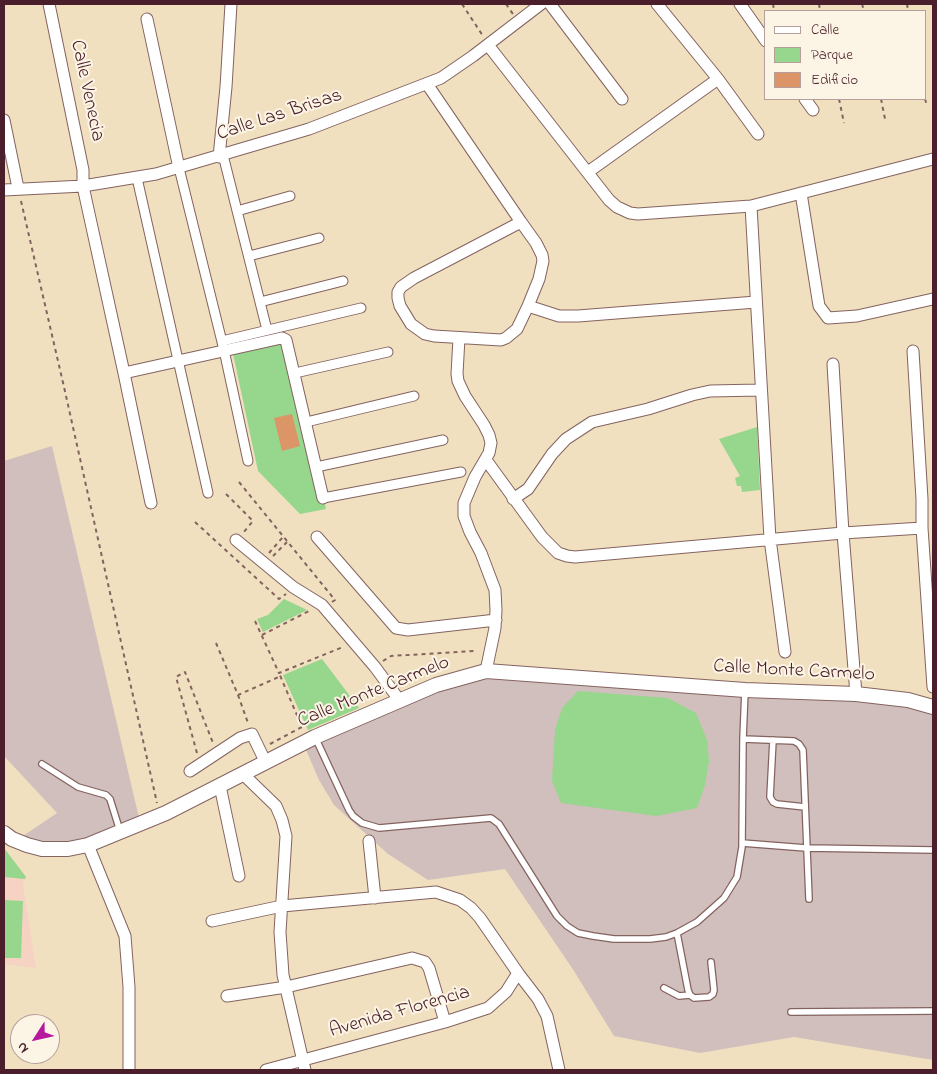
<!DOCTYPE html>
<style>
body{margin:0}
#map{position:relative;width:937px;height:1074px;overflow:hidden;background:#f0e0c0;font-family:"Indie Flower",sans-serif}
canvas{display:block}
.frame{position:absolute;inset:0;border:5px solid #4a1f2b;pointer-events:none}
.legend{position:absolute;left:764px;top:10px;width:162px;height:90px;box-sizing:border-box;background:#fcf5e5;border:1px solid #b59f9b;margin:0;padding:6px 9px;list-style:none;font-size:15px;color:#4a1f2b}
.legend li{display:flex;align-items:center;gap:10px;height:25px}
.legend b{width:25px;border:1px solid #b59f9b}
.north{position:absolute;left:10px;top:1014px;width:50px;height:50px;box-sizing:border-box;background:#fcf5e5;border:1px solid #b59f9b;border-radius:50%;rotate:235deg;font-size:14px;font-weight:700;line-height:20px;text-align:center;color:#4a1f2b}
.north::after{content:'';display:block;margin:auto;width:18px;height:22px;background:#b5179e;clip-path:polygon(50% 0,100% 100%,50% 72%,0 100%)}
</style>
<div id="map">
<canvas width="937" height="1074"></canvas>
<div class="frame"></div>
<ul class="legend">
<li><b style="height:6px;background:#fff"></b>Calle</li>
<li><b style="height:14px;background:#96d68d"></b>Parque</li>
<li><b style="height:14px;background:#dc9566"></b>Edificio</li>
</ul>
<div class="north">N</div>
</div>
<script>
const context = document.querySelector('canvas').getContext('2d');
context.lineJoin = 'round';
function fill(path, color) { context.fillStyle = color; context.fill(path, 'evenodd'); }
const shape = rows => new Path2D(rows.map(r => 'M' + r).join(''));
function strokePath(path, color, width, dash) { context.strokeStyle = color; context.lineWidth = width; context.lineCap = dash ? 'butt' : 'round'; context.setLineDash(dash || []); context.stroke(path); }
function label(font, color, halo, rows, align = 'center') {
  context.font = font + ' "Indie Flower",sans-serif'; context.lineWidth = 4; context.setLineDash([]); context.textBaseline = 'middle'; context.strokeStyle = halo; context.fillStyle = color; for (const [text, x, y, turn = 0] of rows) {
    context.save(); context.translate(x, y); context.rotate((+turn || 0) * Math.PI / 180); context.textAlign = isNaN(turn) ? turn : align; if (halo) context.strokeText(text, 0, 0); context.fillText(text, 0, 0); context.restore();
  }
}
const built = shape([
 [4,848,26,877,23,884,36,968,4,964]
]);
const industrial = shape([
 [52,446,139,818,87,841,49,844,33,841,23,836,57,813,4,756,4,461],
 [486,671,639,681,933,707,933,1060,794,1037,700,1053,614,1036,574,971,505,869,428,880,388,854,334,805,319,780,303,743]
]);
const green = shape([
 [277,339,290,352,326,509,300,514,258,471,232,349],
 [757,427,760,490,742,492,741,486,737,486,735,478,740,476,719,439],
 [284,599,307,610,263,632,257,619,268,615],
 [322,659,359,708,308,730,283,675],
 [578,691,668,698,696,713,707,740,709,761,705,785,697,808,656,816,561,803,552,781,555,730,562,708],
 [4,848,26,877,25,879,4,877],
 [4,900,23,901,21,958,4,958]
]);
const building = shape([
 [292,414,300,446,282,451,274,418]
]);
const path = shape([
 [462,4,483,36],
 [506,4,513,14],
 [773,4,774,11],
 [819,4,820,11],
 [862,4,864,11],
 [907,4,908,11],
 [839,99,844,123],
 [881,99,885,119],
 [925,99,927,106],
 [21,201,64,387,157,803],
 [239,482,335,600,332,602],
 [226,494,253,521,243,533],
 [195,522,279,599,286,594],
 [269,553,283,537],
 [273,556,287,542],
 [255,621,279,673,343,647],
 [262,635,311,610],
 [216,643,238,695,281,676],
 [383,661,391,656,474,651],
 [238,695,248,723],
 [270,744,302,727,279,673],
 [197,753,176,677,185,672,213,743]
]);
const service = shape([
 [315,737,349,810,353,816,362,823,379,828,491,818,499,824,557,916,567,926,578,933,593,936,614,939,650,939,666,937,677,933,697,922,724,898,737,877,742,847,743,739,745,690],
 [743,739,794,741,799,744,803,750,809,899],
 [773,740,770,797,773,802,777,804,805,807],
 [42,764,78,787,106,795,110,799,120,831],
 [742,843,806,848,933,850],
 [677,933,688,990,690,995,694,998,709,997,713,994,714,990,711,962],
 [664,988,679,996,690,995],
 [791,1012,933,1011]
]);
const pedestrian = shape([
 [223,155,267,330],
 [179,168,224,350,248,461],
 [137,178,208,493],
 [237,211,290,196],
 [249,256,319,238],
 [260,302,343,281],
 [222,341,361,308],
 [295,373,388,352],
 [306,422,414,396],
 [316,467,443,440],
 [323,498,461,472]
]);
const minor = shape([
 [49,4,83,170,83,186,86,200,124,373,151,503],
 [550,4,622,99],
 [657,4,718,79,758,134],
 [740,4,766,41],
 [147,19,179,168],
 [488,45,609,200,617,207,630,213,638,214,751,206,933,159],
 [427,84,521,222,536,243,542,255,543,261,539,279,528,306,517,329,506,338,501,340,434,336,425,334,411,324,400,306,398,298,398,292,401,287,414,278,521,222],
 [805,99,813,110],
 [4,120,18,188],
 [219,157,226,87,231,4],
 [588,172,718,79],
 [4,190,83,186,156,174,309,129,441,78,473,56,541,4],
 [801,193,819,306,828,318,857,316,933,299],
 [751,206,770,539,785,652],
 [528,306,559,316,578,316,756,302],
 [459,338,457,374,458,381,465,396,484,425,489,435,491,443,489,453,475,477,464,503,464,516,470,532,481,553,495,590,496,610,495,628,486,671],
 [913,351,922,499,922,528,933,687],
 [833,364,843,533,856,694],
 [124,373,277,339,282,338,286,340,323,498],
 [486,460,542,537,558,553,567,556,575,557,843,533,922,528],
 [513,499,528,489,552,454,566,439,592,422,648,409,692,395,710,391,760,390],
 [317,537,396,628,408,630,496,620],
 [236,540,293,587,322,605,375,667,400,701],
 [190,771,240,738,252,734,266,763],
 [244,775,276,806,282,820,286,836,280,932,283,975,305,1070],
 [220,786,239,876],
 [369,841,375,898],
 [88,845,125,936,129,987,129,1070],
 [212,921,282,906,436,892,460,900,471,908,480,918,518,973,506,992,488,1008,445,1022,266,1070],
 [518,973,538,999,547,1016,559,1070],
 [227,996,286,987,412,958,425,962,429,968,445,1022]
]);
const tertiary = shape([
 [4,833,12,839,27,845,42,849,68,849,88,845,166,813,315,737,436,685,486,671,745,690,856,694,908,700,933,707]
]);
const streetNames = [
 ["Calle Venecia",86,91,78],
 ["Calle Las Brisas",280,116,-18],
 ["Calle Monte Carmelo",794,672,3],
 ["Calle Monte Carmelo",374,693,-22],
 ["Avenida Florencia",400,1013,-16]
];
fill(built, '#f6d2c3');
fill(industrial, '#d1bfbd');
fill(green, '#96d68d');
fill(building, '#dc9566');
strokePath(service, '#84635f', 8);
strokePath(pedestrian, '#84635f', 11);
strokePath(minor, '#84635f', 13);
strokePath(tertiary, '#84635f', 16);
strokePath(path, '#84635f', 2, [4, 4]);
strokePath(service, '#fff', 5.5);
strokePath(pedestrian, '#fff', 9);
strokePath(minor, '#fff', 11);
strokePath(tertiary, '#fff', 14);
label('20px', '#4a1f2b', '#fcf5e5', streetNames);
</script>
